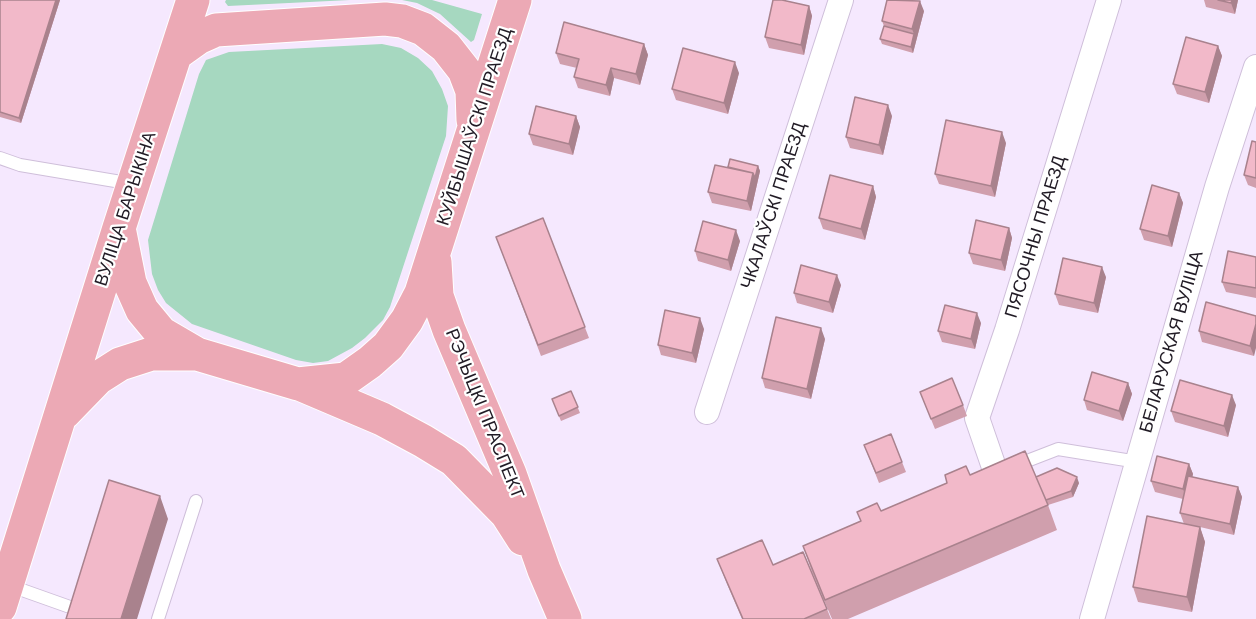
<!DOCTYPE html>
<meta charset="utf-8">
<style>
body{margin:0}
canvas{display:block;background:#f5e8fe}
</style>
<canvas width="1256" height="619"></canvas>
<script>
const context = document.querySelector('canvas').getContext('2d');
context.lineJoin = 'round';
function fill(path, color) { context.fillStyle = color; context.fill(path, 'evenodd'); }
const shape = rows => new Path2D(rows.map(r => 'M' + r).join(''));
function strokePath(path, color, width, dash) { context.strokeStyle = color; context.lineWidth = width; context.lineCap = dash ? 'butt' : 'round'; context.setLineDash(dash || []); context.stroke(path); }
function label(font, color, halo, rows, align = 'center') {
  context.font = font + ' Arial,sans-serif'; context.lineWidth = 4.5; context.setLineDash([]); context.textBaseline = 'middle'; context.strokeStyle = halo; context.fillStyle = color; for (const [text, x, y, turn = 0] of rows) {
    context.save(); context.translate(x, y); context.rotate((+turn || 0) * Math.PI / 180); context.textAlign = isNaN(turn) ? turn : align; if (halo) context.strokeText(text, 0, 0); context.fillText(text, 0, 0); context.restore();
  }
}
const green = shape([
 [226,0,350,0,228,6,225,2],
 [402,0,432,0,482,14,474,40,471,42,440,14,417,3],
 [382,44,401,48,418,58,432,71,442,89,448,106,446,136,390,307,383,320,365,338,352,348,328,361,313,363,296,360,192,324,166,303,158,290,152,274,148,240,199,74,206,60,229,52]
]);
const lane = shape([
 [0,158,20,165,133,184],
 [1014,466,1058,449,1138,462],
 [8,585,84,612],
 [158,619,196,501]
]);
const street = shape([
 [707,412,841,0],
 [996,473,977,418,1007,330,1109,0],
 [1092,619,1217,187,1256,67]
]);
const primary = shape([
 [177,53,198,38,216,30,385,19,402,21,423,29,446,47,464,70,472,91,473,120],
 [119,228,130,283,142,310,161,333,197,354,298,384,346,379,370,362,388,346,407,320,421,293,515,0],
 [435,262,437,296,449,330,510,474,544,570,565,619],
 [302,385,382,419,423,441,454,460,507,514,523,539],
 [64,413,98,378,120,364,151,354,196,354],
 [0,607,119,228,193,0]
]);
const wall = shape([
 [0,0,60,0,21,123,0,117],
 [1204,0,1238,0,1235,14,1206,7],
 [809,6,812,16,804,55,769,48,765,37],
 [924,11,913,53,882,44,880,39,884,26,882,21],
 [644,44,648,55,640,85,614,78,610,96,578,88,574,77,577,68,560,64,556,53],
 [1218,46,1222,56,1209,103,1177,94,1173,84],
 [739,73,728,114,676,100,672,89],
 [576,116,580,127,573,155,533,145,529,134],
 [892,116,883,155,850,148,846,137],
 [1256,142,1256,188,1248,185,1244,175],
 [1006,143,995,197,939,184,935,174],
 [758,166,760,171,751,211,712,203,708,192,728,167],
 [873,186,876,197,865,240,823,229,819,218],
 [1179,193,1183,203,1172,247,1144,240,1140,229],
 [543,218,589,338,541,356,496,237],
 [1009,228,1012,238,1005,271,973,264,969,253],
 [740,241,731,271,698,261,695,251],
 [1256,257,1256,298,1226,292,1222,282],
 [1106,277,1098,313,1059,305,1055,294],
 [841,285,833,313,797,303,794,293],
 [1256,316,1254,356,1202,342,1199,331],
 [981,323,975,349,942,342,938,331],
 [704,329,696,363,661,355,658,345],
 [825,339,811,399,765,388,762,378],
 [1128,383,1132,394,1123,421,1087,410,1084,400],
 [571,391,580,413,561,421,552,399],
 [920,392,963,405,967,416,935,429],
 [1236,405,1228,437,1175,422,1171,411],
 [864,445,902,462,906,472,879,483],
 [1189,464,1193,474,1192,477,1238,487,1242,497,1234,535,1200,527,1205,542,1192,612,1138,602,1133,587,1184,524,1180,513,1183,499,1155,492,1151,481],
 [970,475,1036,477,1079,483,1073,497,1048,505,1057,530,848,619,832,619,812,572,803,546,860,522,881,511],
 [717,559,773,565,827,609,831,619,742,619,727,584]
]);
const shadedWall = shape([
 [56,0,60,0,21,123,19,118],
 [1232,0,1238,0,1235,14,1231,3],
 [920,1,924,11,913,53,911,47,914,34,912,29],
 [809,6,812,16,804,55,801,45],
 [644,44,648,55,640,85,636,74],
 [1218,46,1222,56,1209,103,1205,92],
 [735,62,739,73,728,114,724,103],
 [611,68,614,78,610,96,606,85],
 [888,105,892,116,883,155,879,145],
 [576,116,580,127,573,155,569,144],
 [1002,132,1006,143,995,197,991,186],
 [758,166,760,171,751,211,747,201,753,173],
 [873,186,876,197,865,240,861,229],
 [1179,193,1183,203,1172,247,1168,236],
 [1009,228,1012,238,1005,271,1001,260],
 [736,230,740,241,731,271,728,260],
 [1102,267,1106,277,1098,313,1094,303],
 [837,275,841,285,833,313,829,302],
 [977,313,981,323,975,349,971,339],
 [700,318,704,329,696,363,692,353],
 [1256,324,1256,348,1254,356,1250,346],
 [821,328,825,339,811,399,807,389],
 [1128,383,1132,394,1123,421,1119,411],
 [1232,395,1236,405,1228,437,1224,426],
 [1189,464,1193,474,1187,500,1183,489],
 [1077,477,1079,483,1073,497,1071,491],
 [1238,487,1242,497,1234,535,1230,524],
 [160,496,168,519,137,619,121,619],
 [1200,527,1205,542,1192,612,1187,597]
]);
const building = shape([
 [0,0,56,0,19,118,0,112,0,0],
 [773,0,782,0,809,6,801,45,765,37,773,0],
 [887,0,920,1,912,29,882,21,887,0],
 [1218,0,1232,0,1231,3,1218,0],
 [564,22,644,44,636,74,611,68,606,85,574,77,579,59,556,53,564,22],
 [884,26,914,34,911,47,880,39,884,26],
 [1186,37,1218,46,1205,92,1173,84,1186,37],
 [683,48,735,62,724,103,672,89,683,48],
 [855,97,888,105,879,145,846,137,855,97],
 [536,106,576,116,569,144,529,134,536,106],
 [946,120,1002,132,991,186,935,174,946,120],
 [1252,141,1256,142,1256,178,1244,175,1252,141],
 [730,159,758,166,755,178,753,173,728,167,730,159],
 [715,165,753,173,747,201,708,192,715,165],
 [830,175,873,186,861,229,819,218,830,175],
 [1152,185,1179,193,1168,236,1140,229,1152,185],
 [543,218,585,327,538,345,496,237,543,218],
 [976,220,1009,228,1001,260,969,253,976,220],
 [703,221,736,230,728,260,695,251,703,221],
 [1228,251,1256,257,1256,288,1222,282,1228,251],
 [1063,258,1102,267,1094,303,1055,294,1063,258],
 [801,265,837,275,829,302,794,293,801,265],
 [1206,302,1256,316,1256,324,1250,346,1199,331,1206,302],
 [945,305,977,313,971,339,938,331,945,305],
 [665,310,700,318,692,353,658,345,665,310],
 [776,317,821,328,807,389,762,378,776,317],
 [1092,372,1128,383,1119,411,1084,400,1092,372],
 [952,378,963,405,931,419,920,392,952,378],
 [1180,380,1232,395,1224,426,1171,411,1180,380],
 [571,391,578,407,559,416,552,399,571,391],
 [891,434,902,462,876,473,864,445,891,434],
 [1025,451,1048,505,825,600,803,546,861,521,857,512,877,503,881,511,947,483,945,475,966,466,970,475,1025,451],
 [1157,456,1189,464,1183,489,1151,481,1157,456],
 [1057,468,1077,477,1071,491,1046,500,1036,477,1057,468],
 [1188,476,1238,487,1230,524,1180,513,1188,476],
 [109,480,160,496,121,619,66,619,109,480],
 [1147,516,1200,527,1187,597,1133,587,1147,516],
 [762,540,773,565,803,552,827,609,804,619,743,619,717,559,762,540]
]);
const streetNames = [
 ["КУЙБЫШАЎСКІ ПРАЕЗД",475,127,-72],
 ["ЧКАЛАЎСКІ ПРАЕЗД",774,206,-72],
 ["ВУЛІЦА БАРЫКІНА",126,209,-72],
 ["ПЯСОЧНЫ ПРАЕЗД",1036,237,-73],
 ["БЕЛАРУСКАЯ ВУЛІЦА",1172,342,-74],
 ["РЭЧЫЦКІ ПРАСПЕКТ",484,414,68]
];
fill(green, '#a6d8c0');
strokePath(lane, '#cfbfda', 14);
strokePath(street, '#cfbfda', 26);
strokePath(primary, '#fff', 35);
strokePath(lane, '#fff', 12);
strokePath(street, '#fff', 24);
strokePath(primary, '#eca9b5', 33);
fill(wall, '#d09fad');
fill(shadedWall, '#a9828d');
fill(building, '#f2b9c9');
strokePath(building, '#a9828d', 1.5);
label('18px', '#211b25', '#fff', streetNames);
</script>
